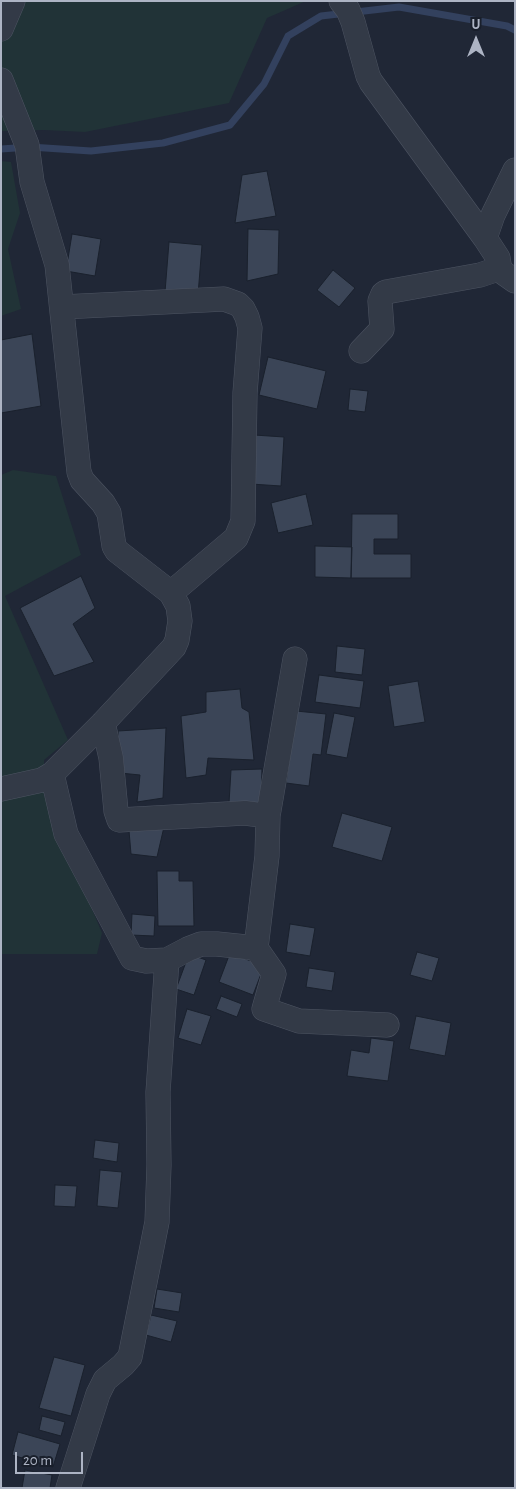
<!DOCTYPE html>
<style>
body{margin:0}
#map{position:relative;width:516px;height:1489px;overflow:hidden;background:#202736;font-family:"Alegreya Sans",sans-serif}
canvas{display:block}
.frame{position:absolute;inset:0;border:2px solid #adb4c4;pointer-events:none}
.north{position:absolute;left:451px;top:15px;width:50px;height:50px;-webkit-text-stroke:4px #191f2b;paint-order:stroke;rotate:0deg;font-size:14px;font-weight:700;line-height:20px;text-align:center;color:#adb4c4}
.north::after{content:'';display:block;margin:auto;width:18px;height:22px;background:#adb4c4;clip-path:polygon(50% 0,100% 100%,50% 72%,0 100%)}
.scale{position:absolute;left:15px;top:1452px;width:68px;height:22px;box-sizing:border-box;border:2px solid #adb4c4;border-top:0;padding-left:6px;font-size:15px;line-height:18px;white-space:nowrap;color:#adb4c4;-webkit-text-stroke:4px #191f2b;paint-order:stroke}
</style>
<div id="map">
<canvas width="516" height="1489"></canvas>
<div class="frame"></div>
<div class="north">U</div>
<div class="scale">20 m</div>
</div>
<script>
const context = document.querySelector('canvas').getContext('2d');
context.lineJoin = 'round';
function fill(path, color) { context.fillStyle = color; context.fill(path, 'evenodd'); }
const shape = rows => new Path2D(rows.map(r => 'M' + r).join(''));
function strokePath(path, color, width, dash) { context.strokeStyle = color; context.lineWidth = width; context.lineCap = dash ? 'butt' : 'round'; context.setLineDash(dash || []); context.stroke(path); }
const green = shape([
 [1,1,306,1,267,18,229,103,85,132,44,130,1,131],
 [1,161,11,162,20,213,8,249,21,309,1,316],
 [13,470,56,476,81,555,5,596,68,740,44,760,44,795,102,933,97,954,1,954,1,475]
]);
const stream = shape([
 [1,149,30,147,91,151,163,143,230,125,264,84,288,36,321,16,399,7,507,26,515,30]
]);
const building = shape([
 [267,171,276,216,235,223,242,175,267,171],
 [248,229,279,230,278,274,247,281,248,229],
 [72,234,101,239,95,276,66,271,72,234],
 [169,242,202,245,198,295,165,292,169,242],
 [333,270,355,288,339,307,317,290,333,270],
 [32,334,41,406,1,413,1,340,32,334],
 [268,357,326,371,317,409,259,395,268,357],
 [350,389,368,391,365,412,348,410,350,389],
 [254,435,284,437,281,486,251,484,254,435],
 [306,494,313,525,278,533,271,503,306,494],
 [352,514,398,514,398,539,374,539,374,554,411,554,411,578,351,578,352,514],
 [315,546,352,547,351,578,315,577,315,546],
 [81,576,95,608,73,624,94,662,54,676,20,608,81,576],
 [337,646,365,649,362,675,335,672,337,646],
 [319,675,364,681,360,708,315,702,319,675],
 [418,681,425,722,394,727,388,686,418,681],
 [240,689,242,708,249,712,254,760,208,758,206,775,186,778,181,716,206,712,206,692,240,689],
 [296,711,326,714,321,755,313,754,309,786,286,783,296,711],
 [334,713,355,717,347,758,326,754,334,713],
 [166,728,163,798,137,802,140,775,120,773,118,731,166,728],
 [262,769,261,805,229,803,231,770,262,769],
 [342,813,392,827,382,861,332,847,342,813],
 [128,819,164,827,157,857,131,854,128,819],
 [157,871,179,871,179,881,193,881,194,926,158,926,157,871],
 [132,914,155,916,154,936,131,935,132,914],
 [290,924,315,928,310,956,286,952,290,924],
 [417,952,439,958,432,981,410,975,417,952],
 [230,953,264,966,253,995,219,982,230,953],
 [189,954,206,960,194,995,176,989,189,954],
 [309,968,335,972,332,991,306,987,309,968],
 [221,996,242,1004,237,1017,216,1009,221,996],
 [187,1009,211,1016,201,1045,178,1038,187,1009],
 [416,1016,451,1023,445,1056,409,1049,416,1016],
 [371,1038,394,1041,388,1081,347,1076,351,1050,369,1053,371,1038],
 [95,1140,119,1143,117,1162,93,1158,95,1140],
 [100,1170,122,1172,118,1208,97,1206,100,1170],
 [55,1185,77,1186,75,1207,54,1206,55,1185],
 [157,1289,182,1293,179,1312,154,1308,157,1289],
 [151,1315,177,1321,171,1342,146,1335,151,1315],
 [54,1357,85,1365,71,1416,39,1408,54,1357],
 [42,1416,65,1422,61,1436,39,1430,42,1416],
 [18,1432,60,1444,53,1467,12,1455,18,1432],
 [25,1470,52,1475,50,1488,22,1488,25,1470]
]);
const minor = shape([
 [341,1,348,10,353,22,368,76,371,82,485,238,498,258,499,264,498,269,480,275,386,292,383,294,380,301,382,329,361,351],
 [1,29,13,1],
 [1,80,27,145,32,182,57,265,79,472,82,480,103,503,109,513,114,546,117,551,171,593,178,606,180,621,177,640,174,647,103,723,52,774,42,780,1,789],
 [485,238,493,215,515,170],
 [498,269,515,281],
 [62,307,224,299,238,304,243,309,247,317,250,328,245,393,243,521,236,538,171,593],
 [103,723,111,758,116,811,119,820,245,813,268,816,267,856,256,948,274,974,264,1009,299,1021,387,1025],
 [52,774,66,834,132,958,146,961,167,960,158,1092,159,1165,157,1222,130,1357,123,1365,105,1380,98,1394,68,1488],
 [268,816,295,659],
 [167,960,188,949,201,944,217,944,256,948]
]);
fill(green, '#213337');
strokePath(stream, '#33415e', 7);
fill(building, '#3b4557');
strokePath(building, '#1a212d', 1);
strokePath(minor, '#4d5462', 25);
strokePath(minor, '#333a47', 24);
</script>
